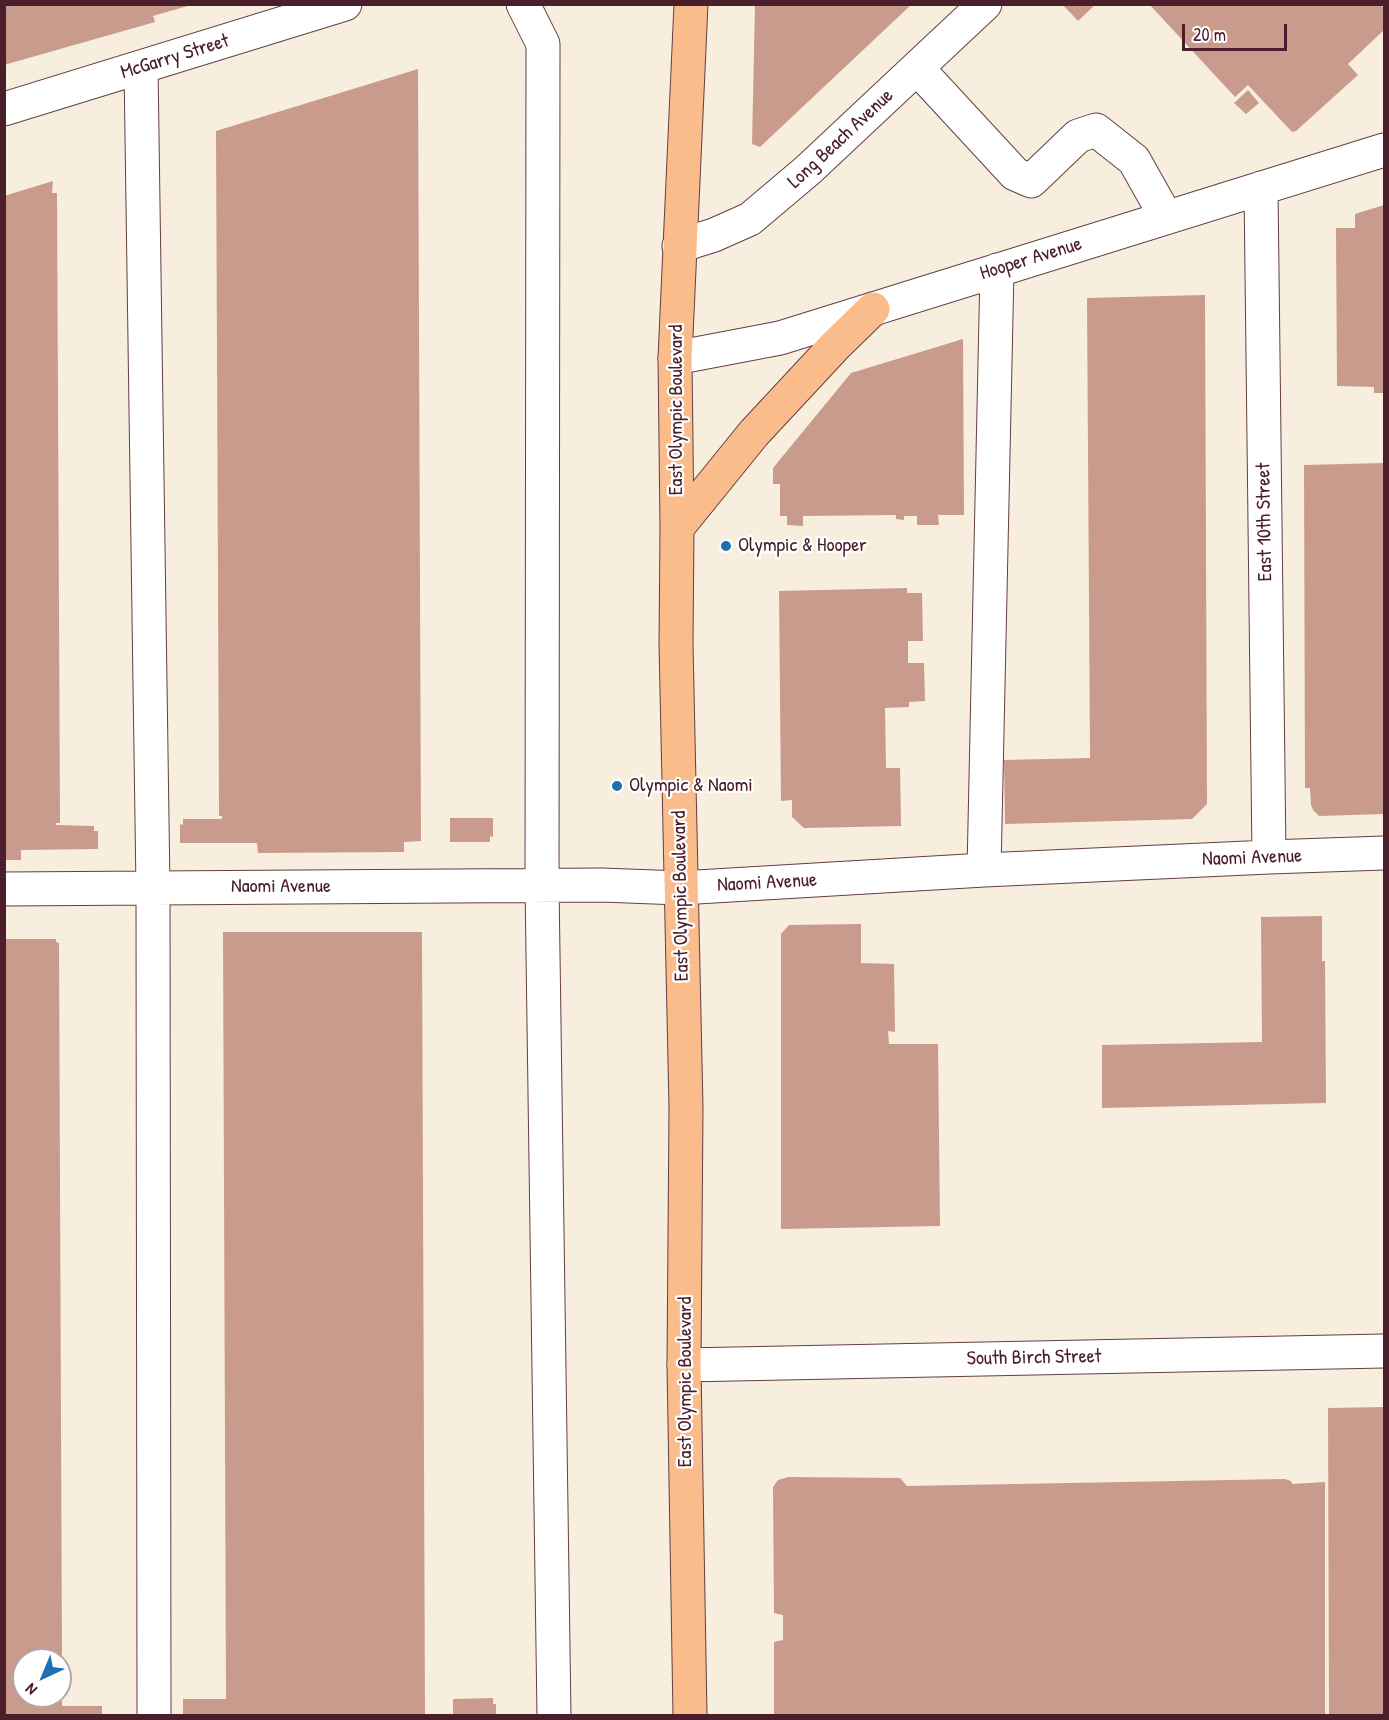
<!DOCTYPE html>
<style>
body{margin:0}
#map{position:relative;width:1389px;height:1720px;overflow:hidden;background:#f7eedd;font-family:"Patrick Hand",sans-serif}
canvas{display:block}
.frame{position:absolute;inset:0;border:6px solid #4a1f2b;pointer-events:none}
.north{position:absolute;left:12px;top:1648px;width:60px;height:60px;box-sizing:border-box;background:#fff;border:2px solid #b7a5aa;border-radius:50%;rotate:224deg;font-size:16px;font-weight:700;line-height:24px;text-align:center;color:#4a1f2b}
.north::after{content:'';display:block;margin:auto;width:21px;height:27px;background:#1f6fb2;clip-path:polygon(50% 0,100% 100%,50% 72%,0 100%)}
.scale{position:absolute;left:1182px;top:24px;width:105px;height:27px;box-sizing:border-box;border:3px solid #4a1f2b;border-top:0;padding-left:8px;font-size:18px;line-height:21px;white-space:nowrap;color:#4a1f2b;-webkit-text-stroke:4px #fff;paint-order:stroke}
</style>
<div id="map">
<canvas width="1389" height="1720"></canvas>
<div class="frame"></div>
<div class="north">N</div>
<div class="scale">20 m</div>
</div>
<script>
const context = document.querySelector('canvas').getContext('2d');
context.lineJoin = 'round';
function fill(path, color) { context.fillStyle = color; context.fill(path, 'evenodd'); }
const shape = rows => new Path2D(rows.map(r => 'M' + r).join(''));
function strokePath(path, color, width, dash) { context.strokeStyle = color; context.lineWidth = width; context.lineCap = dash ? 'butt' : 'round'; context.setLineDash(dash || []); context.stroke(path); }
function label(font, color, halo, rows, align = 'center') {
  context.font = font + ' "Patrick Hand",sans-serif'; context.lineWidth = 4.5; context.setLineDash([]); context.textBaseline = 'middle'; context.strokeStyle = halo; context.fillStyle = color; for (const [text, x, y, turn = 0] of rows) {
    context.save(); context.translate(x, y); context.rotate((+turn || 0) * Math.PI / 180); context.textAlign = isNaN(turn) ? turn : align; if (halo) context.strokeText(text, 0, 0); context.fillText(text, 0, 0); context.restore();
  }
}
const building = shape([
 [4,4,191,4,191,5,153,16,155,22,4,65],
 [755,4,912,4,760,147,752,144],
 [1062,4,1096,4,1078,21],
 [1149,4,1380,4,1384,9,1384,30,1348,64,1358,75,1296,131,1292,132,1248,85,1235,97],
 [418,69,421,841,404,842,404,852,258,853,257,843,180,843,180,824,183,825,183,819,222,819,222,816,219,816,216,131],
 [1248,90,1259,103,1246,114,1234,103],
 [53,181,52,193,57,193,60,823,56,823,56,825,94,826,94,831,98,831,98,849,21,850,21,860,4,860,4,196],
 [1384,205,1384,393,1374,393,1374,387,1337,386,1336,228,1355,228,1355,214],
 [1205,295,1207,804,1192,819,1005,824,1004,760,1090,758,1087,298],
 [963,339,964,515,938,515,939,525,917,525,917,516,904,516,904,520,896,519,896,515,803,516,803,526,787,525,787,516,780,516,780,484,773,484,773,468,851,373],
 [1384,463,1384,814,1319,816,1313,810,1311,805,1310,788,1305,788,1304,465],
 [907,588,907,593,922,593,923,641,908,641,908,663,924,663,925,701,909,702,909,707,885,708,886,768,900,768,901,826,804,828,792,817,792,800,781,801,779,591],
 [450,818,493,818,493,837,490,836,490,842,450,842],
 [1322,916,1322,961,1325,961,1326,1103,1102,1108,1102,1045,1262,1042,1261,917],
 [861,924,861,963,894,964,895,1032,888,1031,889,1044,938,1044,940,1226,781,1229,781,934,789,925],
 [223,932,422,932,425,1716,183,1716,183,1699,226,1699],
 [4,939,56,939,56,942,59,943,62,1660,24,1660,24,1696,62,1696,62,1706,102,1706,102,1716,4,1716],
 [1384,1407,1384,1716,1329,1716,1328,1408],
 [788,1477,900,1478,907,1486,1285,1479,1291,1481,1292,1484,1325,1482,1325,1716,774,1716,774,1642,783,1640,783,1615,774,1613,773,1487,778,1480],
 [493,1698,493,1704,496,1704,496,1716,453,1716,453,1699]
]);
const minor = shape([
 [523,4,543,44,542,885,554,1716],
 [141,67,153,888,154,1716],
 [917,68,1015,174,1031,181,1078,136,1096,130,1134,160,1166,217],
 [4,109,345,4],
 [1261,188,1269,857],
 [679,246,714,235,750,219,808,170,985,4],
 [675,358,780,338,1384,150],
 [984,870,997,270],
 [4,889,602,885,680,888,984,870,1269,857,1384,853],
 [684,1365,1384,1351]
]);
const major = shape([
 [677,528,754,433,835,346,873,309],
 [690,1716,684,1365,686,1108,676,644,677,528,675,358,691,4]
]);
const markers = [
 [726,546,6,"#1f6fb2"],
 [617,786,6,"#1f6fb2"]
];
const streetNames = [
 ["McGarry Street",175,57,-17],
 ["Long Beach Avenue",841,139,-43],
 ["Hooper Avenue",1031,259,-17],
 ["East Olympic Boulevard",677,410,-90],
 ["East 10th Street",1265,522,-91],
 ["Naomi Avenue",1252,858,-2],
 ["Naomi Avenue",767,883,-3],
 ["Naomi Avenue",281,887],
 ["East Olympic Boulevard",681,896,-91],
 ["South Birch Street",1034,1358,-1],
 ["East Olympic Boulevard",686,1382,-90]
];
const poiNames = [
 ["Olympic & Hooper",738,546],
 ["Olympic & Naomi",629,786]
];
fill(building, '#c99b8c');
strokePath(minor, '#643e46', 35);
strokePath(major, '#643e46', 35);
strokePath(minor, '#fff', 33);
strokePath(major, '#fabc8b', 33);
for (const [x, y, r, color] of markers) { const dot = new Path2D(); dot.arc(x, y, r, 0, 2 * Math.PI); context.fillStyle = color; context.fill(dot); strokePath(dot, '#fff', 2); }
label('20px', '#4a1f2b', '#fff', streetNames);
label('20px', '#4a1f2b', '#fff', poiNames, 'left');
</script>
